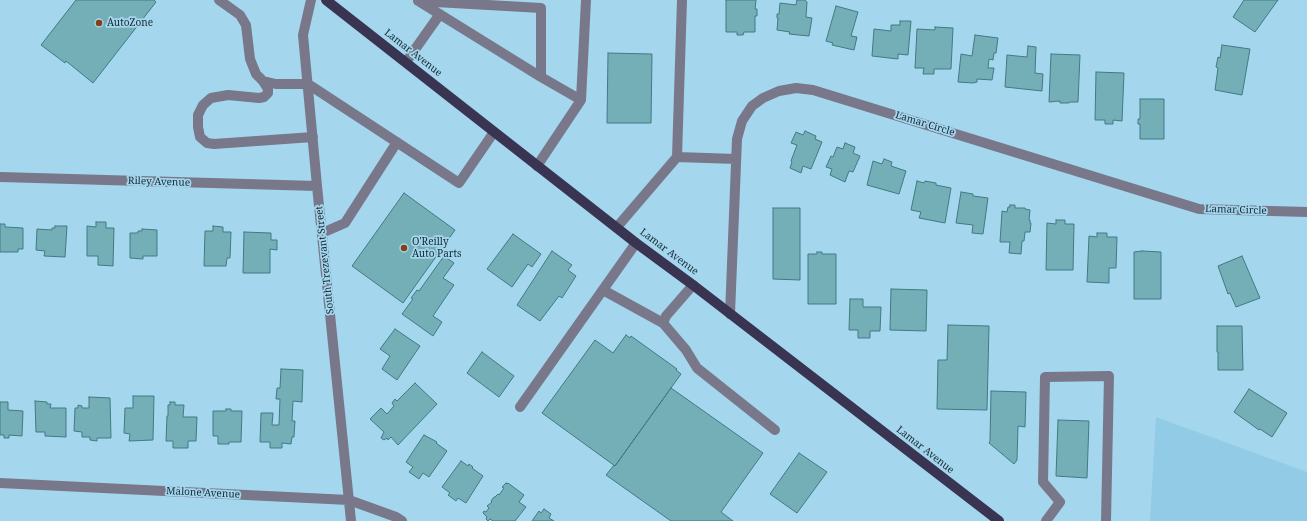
<!DOCTYPE html>
<style>
body{margin:0}
canvas{display:block;background:#a4d6ee}
</style>
<canvas width="1307" height="521"></canvas>
<script>
const context = document.querySelector('canvas').getContext('2d');
context.lineJoin = 'round';
function fill(path, color) { context.fillStyle = color; context.fill(path, 'evenodd'); }
const shape = rows => new Path2D(rows.map(r => 'M' + r).join(''));
function strokePath(path, color, width, dash) { context.strokeStyle = color; context.lineWidth = width; context.lineCap = dash ? 'butt' : 'round'; context.setLineDash(dash || []); context.stroke(path); }
function label(font, color, halo, rows, align = 'center') {
  context.font = font + ' "Noto Serif",serif'; context.lineWidth = 3.5; context.setLineDash([]); context.textBaseline = 'middle'; context.strokeStyle = halo; context.fillStyle = color; for (const [text, x, y, turn = 0] of rows) {
    context.save(); context.translate(x, y); context.rotate((+turn || 0) * Math.PI / 180); context.textAlign = isNaN(turn) ? turn : align; if (halo) context.strokeText(text, 0, 0); context.fillText(text, 0, 0); context.restore();
  }
}
const built = shape([
 [1156,417,1307,472,1307,521,1150,521]
]);
const building = shape([
 [76,0,154,0,156,2,93,83,66,61,65,63,41,45,76,0],
 [726,0,756,0,755,9,757,9,757,16,755,16,755,32,744,32,743,35,737,35,737,32,726,32,726,0],
 [797,0,805,0,807,2,806,17,812,18,809,36,789,34,790,32,777,30,778,18,777,18,777,14,779,14,780,3,796,5,797,0],
 [1244,0,1278,0,1255,32,1233,17,1244,0],
 [836,6,858,12,851,36,857,37,854,50,832,45,833,43,826,41,836,6],
 [900,21,911,21,908,55,898,54,898,59,872,56,874,29,891,31,891,25,900,25,900,21],
 [935,27,953,28,951,69,934,69,934,74,923,74,924,68,915,68,917,29,935,30,935,27],
 [975,35,998,38,996,53,994,53,993,60,989,59,988,68,994,68,992,80,977,79,977,82,973,83,958,82,961,54,972,56,975,35],
 [1222,45,1250,49,1242,95,1215,90,1218,68,1216,67,1218,57,1220,58,1222,45],
 [1028,46,1036,47,1035,73,1043,74,1042,91,1005,87,1007,55,1027,57,1028,46],
 [608,53,652,54,651,123,607,123,608,53],
 [1051,54,1080,55,1078,102,1070,102,1069,103,1060,103,1060,101,1049,102,1051,54],
 [1096,72,1124,73,1122,121,1113,120,1113,124,1105,124,1105,120,1095,120,1096,72],
 [1140,99,1164,99,1164,139,1140,139,1140,124,1138,124,1138,119,1140,119,1140,99],
 [805,131,816,136,815,139,822,142,811,169,803,166,801,173,790,168,792,162,791,161,797,145,791,143,796,132,803,135,805,131],
 [845,143,855,147,853,153,860,156,853,172,849,171,845,182,830,175,832,169,826,167,831,156,833,157,837,147,843,149,845,143],
 [884,159,892,162,891,166,906,171,899,194,867,185,873,161,882,164,884,159],
 [917,181,924,183,925,181,936,183,936,185,951,188,945,223,919,218,921,212,911,210,917,181],
 [961,192,973,194,973,196,988,198,983,234,972,233,973,225,956,223,961,192],
 [404,193,455,230,403,303,352,266,404,193],
 [1010,205,1015,205,1015,208,1025,208,1025,209,1030,210,1029,220,1030,220,1030,223,1031,223,1030,232,1025,232,1024,241,1022,241,1021,254,1009,253,1010,242,1000,242,1002,211,1007,212,1008,207,1010,207,1010,205],
 [773,208,800,208,800,280,773,279,773,208],
 [1056,220,1065,220,1065,224,1074,224,1073,270,1046,270,1047,223,1056,224,1056,220],
 [96,222,106,222,106,228,114,228,113,266,98,265,98,256,87,256,87,226,96,227,96,222],
 [0,224,5,224,5,227,23,228,23,249,18,249,18,252,0,252,0,224],
 [55,226,67,226,65,257,44,256,45,251,36,250,37,229,52,230,52,228,55,228,55,226],
 [213,226,223,227,223,232,231,232,230,258,227,258,226,266,204,266,205,231,213,231,213,226],
 [142,229,157,230,157,256,143,256,143,259,130,258,130,233,138,233,138,231,142,231,142,229],
 [244,232,271,233,271,240,277,240,277,250,270,249,270,273,243,273,244,232],
 [1097,233,1107,233,1107,237,1117,237,1116,268,1109,268,1109,283,1087,282,1089,236,1097,237,1097,233],
 [513,234,541,254,532,267,528,264,512,287,487,269,513,234],
 [552,251,572,265,568,270,576,276,562,298,559,296,540,321,517,305,552,251],
 [1142,251,1161,252,1161,299,1134,299,1134,252,1142,251],
 [817,252,822,252,822,254,836,254,836,304,808,304,808,254,817,254,817,252],
 [444,256,454,263,443,278,454,285,433,316,442,322,433,336,402,314,413,299,411,298,417,290,419,291,444,256],
 [1242,256,1260,298,1236,307,1230,293,1228,294,1218,266,1242,256],
 [891,289,927,290,926,331,890,330,891,289],
 [850,299,863,299,863,307,881,307,880,331,870,331,870,338,858,338,858,330,849,330,850,299],
 [948,325,989,326,987,410,937,409,938,360,947,360,948,325],
 [1217,326,1242,326,1243,370,1218,370,1218,352,1217,352,1217,326],
 [395,329,420,346,397,380,382,369,390,356,380,349,395,329],
 [626,335,630,338,631,336,677,369,676,370,681,374,615,466,542,413,595,340,613,353,626,335],
 [482,352,514,376,499,397,467,373,482,352],
 [281,369,303,370,302,402,293,401,292,421,295,421,294,437,292,437,291,444,282,443,282,448,270,448,270,442,260,442,261,413,273,413,272,425,279,425,280,399,276,399,277,388,280,388,281,369],
 [415,383,437,404,398,445,391,437,388,440,387,438,384,440,381,438,384,432,370,419,381,408,387,414,394,406,392,403,395,399,397,401,415,383],
 [671,388,763,453,721,512,733,521,671,521,606,475,614,465,615,466,671,388],
 [1249,389,1287,413,1272,437,1260,429,1259,430,1234,412,1249,389],
 [991,391,1026,392,1025,427,1018,426,1017,460,1014,464,989,443,990,441,991,391],
 [133,396,154,396,153,440,129,441,130,434,124,433,125,408,133,408,133,396],
 [89,397,110,398,111,438,97,438,97,441,90,440,90,437,82,437,82,432,74,431,75,408,78,408,78,405,82,406,82,408,89,408,89,397],
 [35,401,47,402,47,404,51,404,50,408,66,408,66,437,45,436,45,432,36,432,35,401],
 [0,402,8,402,8,410,23,411,22,436,9,435,9,438,4,438,4,435,0,435,0,402],
 [170,402,175,402,175,405,184,405,183,417,197,417,196,441,188,441,188,448,173,448,173,441,166,441,167,416,168,416,168,405,170,405,170,402],
 [226,409,231,409,231,411,242,411,241,442,229,442,229,444,218,444,218,436,213,436,213,411,226,411,226,409],
 [1058,420,1089,421,1087,478,1056,476,1058,420],
 [424,435,437,442,436,443,447,451,429,477,423,473,419,479,409,472,413,467,406,462,424,435],
 [799,453,827,472,797,513,770,494,799,453],
 [461,461,468,466,469,464,473,467,472,468,483,476,466,503,458,498,456,501,448,495,450,493,442,487,461,461],
 [506,483,507,484,508,483,524,495,519,502,526,507,515,521,493,521,490,519,488,521,486,519,487,517,483,513,484,511,486,512,489,508,487,506,492,502,491,501,494,497,495,497,498,494,499,495,504,488,502,487,506,483],
 [544,509,551,514,549,518,554,521,532,521,539,511,541,513,544,509]
]);
const minor = shape([
 [219,0,240,15,246,25,250,59,256,74,263,81,276,84,308,84,459,183,494,132],
 [311,0,303,35,317,186,351,521],
 [418,1,541,8,541,77],
 [420,2,541,77,581,100],
 [406,62,440,14],
 [263,81,268,89,268,93,264,97,259,98,228,95,211,98,203,105,198,115,198,127,200,137,207,143,214,144,313,137],
 [677,157,736,159],
 [537,166,581,100,586,0],
 [0,177,317,186],
 [617,227,677,157,682,0],
 [322,233,345,223,397,142],
 [693,285,666,316,663,323,686,350,697,368,775,430],
 [603,290,663,323],
 [730,314,737,139,742,121,752,106,763,98,779,91,796,88,813,90,1199,209,1307,212],
 [520,407,636,243],
 [0,483,349,500,396,517,402,521],
 [1046,521,1060,502,1043,482,1045,377,1109,376,1106,521]
]);
const major = shape([
 [326,0,636,243,693,285,999,521]
]);
const markers = [
 [99,23,4,"#844014"],
 [404,248,4,"#844014"]
];
const poiNames = [
 ["AutoZone",107,23],
 ["O'Reilly",412,242],
 ["Auto Parts",412,254]
];
const streetNames = [
 ["Lamar Avenue",413,53,38],
 ["Lamar Circle",925,124,17],
 ["Riley Avenue",159,182,2],
 ["Lamar Circle",1236,210,2],
 ["Lamar Avenue",669,252,37],
 ["South Trezevant Street",325,260,-96],
 ["Lamar Avenue",925,450,38],
 ["Malone Avenue",203,493,3]
];
fill(built, '#91cbe6');
fill(building, '#74aeb7');
strokePath(building, '#417a83', 1);
strokePath(minor, '#79788a', 10);
strokePath(major, '#383452', 10);
for (const [x, y, r, color] of markers) { const dot = new Path2D(); dot.arc(x, y, r, 0, 2 * Math.PI); context.fillStyle = color; context.fill(dot); strokePath(dot, '#a4d6ee', 1.5); }
label('10px', '#152932', '#a4d6ee', poiNames, 'left');
label('10px', '#152932', '#a4d6ee', streetNames);
</script>
